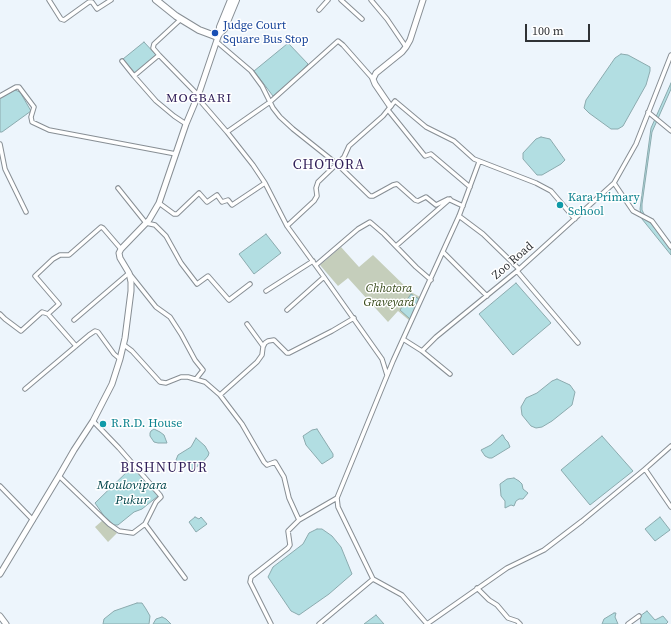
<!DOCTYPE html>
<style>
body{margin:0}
#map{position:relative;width:671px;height:624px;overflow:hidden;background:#edf5fc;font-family:"Source Serif 4",serif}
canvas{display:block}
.scale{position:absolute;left:525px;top:24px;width:65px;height:18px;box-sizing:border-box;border:2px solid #2f3235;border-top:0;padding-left:5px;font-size:12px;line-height:14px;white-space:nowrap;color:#2f3235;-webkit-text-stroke:3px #fff;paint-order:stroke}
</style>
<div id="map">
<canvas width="671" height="624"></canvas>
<div class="scale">100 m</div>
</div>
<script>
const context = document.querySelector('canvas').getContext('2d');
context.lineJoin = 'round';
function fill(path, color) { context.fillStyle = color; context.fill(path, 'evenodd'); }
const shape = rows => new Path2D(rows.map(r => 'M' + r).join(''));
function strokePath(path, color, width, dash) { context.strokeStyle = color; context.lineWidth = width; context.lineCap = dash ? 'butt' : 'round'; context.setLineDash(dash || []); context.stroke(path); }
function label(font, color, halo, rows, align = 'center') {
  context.font = font + ' "Source Serif 4",serif'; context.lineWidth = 3; context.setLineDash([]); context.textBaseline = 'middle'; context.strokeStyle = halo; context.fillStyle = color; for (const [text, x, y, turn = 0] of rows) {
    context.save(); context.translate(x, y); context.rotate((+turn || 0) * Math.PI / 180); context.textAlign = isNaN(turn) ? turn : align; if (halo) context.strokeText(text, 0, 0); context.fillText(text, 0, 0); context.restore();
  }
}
const green = shape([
 [341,247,359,267,373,255,411,292,420,297,410,321,398,311,388,322,348,278,338,286,320,265],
 [103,520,117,533,108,542,95,527]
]);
const water = shape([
 [144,42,156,55,135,73,123,59,144,42],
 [287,44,289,44,308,64,299,74,273,96,254,71,287,44],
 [621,54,628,55,650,67,650,71,646,85,623,126,618,129,611,129,589,113,584,108,586,100,615,58,621,54],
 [671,83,671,89,652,132,642,204,642,210,645,216,671,249,671,255,642,219,640,209,651,128,671,83],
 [15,90,20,92,31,111,2,132,0,132,0,98,15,90],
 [541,137,550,139,565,160,561,164,542,175,537,175,523,159,523,153,536,139,541,137],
 [266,234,281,253,254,274,239,254,266,234],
 [516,283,551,323,513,355,479,314,516,283],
 [411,294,419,299,410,319,400,310,411,294],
 [557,379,570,385,575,392,572,405,552,421,542,427,536,428,531,426,522,415,521,407,526,398,537,393,552,381,557,379],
 [154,429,160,432,164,435,167,443,158,443,154,442,150,436,150,433,151,431,154,429],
 [317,429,333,454,333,457,322,464,306,445,303,436,312,430,317,429],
 [502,435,503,435,505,439,508,442,510,447,492,458,489,458,485,456,481,450,491,445,502,435],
 [602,436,633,471,590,505,561,470,602,436],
 [196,438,205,446,209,453,208,456,201,464,191,470,187,462,180,465,176,460,178,455,191,447,196,438],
 [132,467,134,467,159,495,158,496,142,509,134,512,118,525,114,525,104,516,95,503,132,467],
 [514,478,519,481,522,484,523,489,528,493,523,499,519,499,516,501,514,506,511,505,505,508,505,501,501,496,500,484,507,479,514,478],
 [195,517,199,519,201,517,207,524,196,532,189,522,195,517],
 [660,517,670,530,655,541,645,529,660,517],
 [317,529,322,529,332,536,341,547,352,574,329,594,299,615,291,611,268,577,273,567,303,544,309,533,317,529],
 [137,603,142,603,146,609,150,616,149,624,103,624,104,619,114,611,137,603],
 [647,611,655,620,663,616,668,622,666,624,641,624,640,616,647,611],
 [614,613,616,613,615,617,618,624,602,624,604,619,614,613],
 [376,615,384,624,364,624,376,615],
 [162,617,166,619,171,624,153,624,156,619,162,617]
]);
const street = shape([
 [49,0,61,19,64,20,89,2,92,2,97,9,111,0],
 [341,0,362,19],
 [371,0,387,19,406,47],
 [319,10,328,0],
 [217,42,251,71,262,86,273,108,280,117,293,129,337,164,370,196,373,196,393,185,397,184,415,200,418,201,426,197,436,205,448,199,463,206],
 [159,55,198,95],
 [122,61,134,76,159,55,153,48,154,44,181,19],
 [134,76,156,101,174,116,186,124],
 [199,93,202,103,227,132,253,165,265,183,287,226,324,277,382,359,387,375],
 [0,96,16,87,19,87,34,107,31,117,32,122,49,130,176,154],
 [388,110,425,156,431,154,470,187],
 [648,112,671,131],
 [227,132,270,102,338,41,343,45,373,79],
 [0,144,5,169,26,212],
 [614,183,633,211,652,221,671,247],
 [118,188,146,223,155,225,166,236,181,263,197,284,208,276,229,300,250,284],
 [159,203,174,214,177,214,199,193,207,202,217,195,222,202,228,200,232,205,265,183],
 [459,216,483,234,519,269],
 [287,226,314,201,317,196,316,188,318,182,344,157,349,146,383,116,395,101,426,127,454,141,474,159,536,183,551,191,575,219],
 [396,246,450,199],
 [443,252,487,296],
 [316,265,358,229,370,222,384,234,416,267,431,280],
 [517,271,578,343],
 [266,291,313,261],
 [287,310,324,277],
 [0,314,5,319,21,331,42,312,48,314,59,304,35,276,53,259,60,255,69,255,101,227,103,228,121,249],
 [48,314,76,346],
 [74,320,129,273,156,307,170,317,181,334,195,360,203,370,196,379],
 [247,324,263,346],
 [403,339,422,351,450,374],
 [124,345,132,351,160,382,166,383,181,377,188,377,205,382,220,395,242,424,264,462,267,465,275,462,284,477,289,498,299,520],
 [422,351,436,337,517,271,614,183,636,144,671,55],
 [25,389,89,335,95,331,98,332,114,354,120,359],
 [220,395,257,362,262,355,263,347,265,343,268,341,274,340,287,353,289,353,332,331,354,318],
 [671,446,645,469,671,507],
 [59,476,109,524,119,531,133,533,145,524,156,502,161,497,160,495,119,448,93,421],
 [0,486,33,520],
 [145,524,185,578],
 [477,588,489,600,497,605,508,618,517,621,520,624],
 [271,624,250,582,251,577,288,548,290,545,288,531,299,520,337,498],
 [319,624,373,579],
 [427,624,402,595,373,579,338,507,337,498,393,361,459,216,479,162],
 [427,624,507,568,544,550,582,521,645,469],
 [628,624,639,616]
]);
const secondary = shape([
 [390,106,375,84,373,79,376,73,402,52,406,47,410,40,423,0],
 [0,574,59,476,74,450,93,421,112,384,120,359,125,338,131,291,131,282,129,273,120,258,119,253,121,249,149,220,159,203,186,124,199,93,219,34],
 [0,616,6,624]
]);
const highway = shape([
 [156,0,176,16,199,30,215,36,219,34],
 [219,34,224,29,236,0],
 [219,34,220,27,231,0]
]);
const markers = [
 [215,33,4,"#1a4fb4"],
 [560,205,4,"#0f9aa8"],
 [103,424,4,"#0f9aa8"]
];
const transitNames = [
 ["Judge Court",223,26],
 ["Square Bus Stop",223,40]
];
const cultureNames = [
 ["Kara Primary",568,198],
 ["School",568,212],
 ["R.R.D. House",111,424]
];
const streetNames = [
 ["Zoo Road",513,261,-41]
];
const parkNames = [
 ["Chhotora",389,289],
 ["Graveyard",389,303]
];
const neighbourhoodNames = [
 ["MOGBARI",199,99]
];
const waterNames = [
 ["Moulovipara",132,486],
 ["Pukur",132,501]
];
const quarterNames = [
 ["CHOTORA",329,165],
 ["BISHNUPUR",164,468]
];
fill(green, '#c5cebb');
fill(water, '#b2dee2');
strokePath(water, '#8baaae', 1);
strokePath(street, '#878e94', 5.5);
strokePath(secondary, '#878e94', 7);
strokePath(highway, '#878e94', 8);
strokePath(street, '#fff', 3.5);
strokePath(secondary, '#fff', 5);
strokePath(highway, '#fff', 6);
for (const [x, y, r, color] of markers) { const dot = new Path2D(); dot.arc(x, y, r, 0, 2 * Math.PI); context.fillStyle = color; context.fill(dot); strokePath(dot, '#fff', 1.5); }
label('12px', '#164399', '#fff', transitNames, 'left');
label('12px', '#0d838f', '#fff', cultureNames, 'left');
label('12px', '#2f3235', '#fff', streetNames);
label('italic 12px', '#344717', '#fff', parkNames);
context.letterSpacing = '1px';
label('13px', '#2f1e58', '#fff', neighbourhoodNames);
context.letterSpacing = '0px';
label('italic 13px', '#00454b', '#fff', waterNames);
context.letterSpacing = '1px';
label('14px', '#2f1e58', '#fff', quarterNames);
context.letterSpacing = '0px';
</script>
